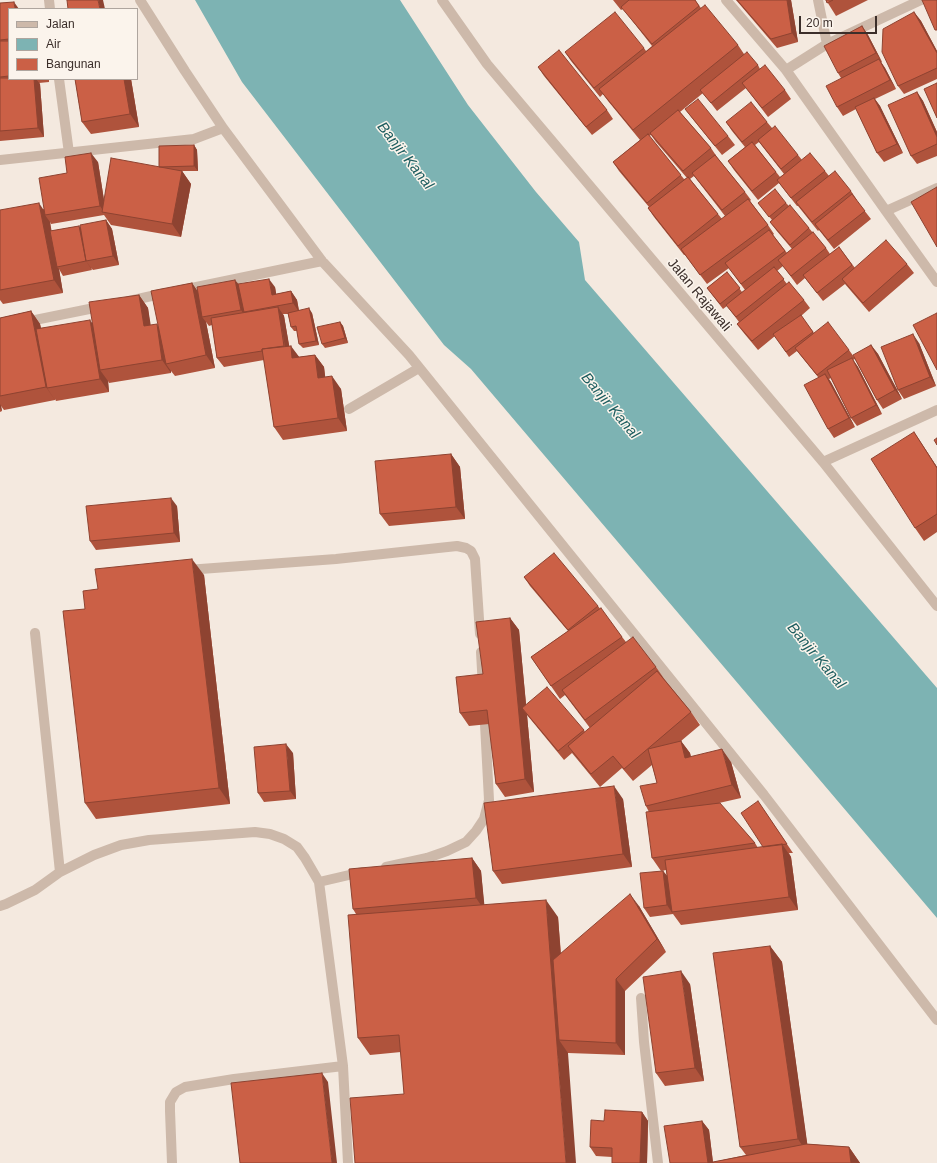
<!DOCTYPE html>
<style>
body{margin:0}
#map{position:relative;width:937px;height:1163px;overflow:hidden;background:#f4e9df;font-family:Arial,sans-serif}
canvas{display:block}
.legend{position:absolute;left:8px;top:8px;width:130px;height:72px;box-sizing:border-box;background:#fbf4ec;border:1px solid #aea59e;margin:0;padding:5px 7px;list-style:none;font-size:12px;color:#3b2e2a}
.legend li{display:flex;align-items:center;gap:8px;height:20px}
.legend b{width:20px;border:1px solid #aea59e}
.scale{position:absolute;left:799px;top:16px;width:78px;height:18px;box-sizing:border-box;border:2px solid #3b2e2a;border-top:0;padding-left:5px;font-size:12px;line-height:14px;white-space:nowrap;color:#3b2e2a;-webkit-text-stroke:3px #fbf4ec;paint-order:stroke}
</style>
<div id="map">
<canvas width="937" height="1163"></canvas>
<ul class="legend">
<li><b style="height:5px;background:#cdb9aa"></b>Jalan</li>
<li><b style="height:11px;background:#7db3b3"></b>Air</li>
<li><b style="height:11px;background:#cb6046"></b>Bangunan</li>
</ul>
<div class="scale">20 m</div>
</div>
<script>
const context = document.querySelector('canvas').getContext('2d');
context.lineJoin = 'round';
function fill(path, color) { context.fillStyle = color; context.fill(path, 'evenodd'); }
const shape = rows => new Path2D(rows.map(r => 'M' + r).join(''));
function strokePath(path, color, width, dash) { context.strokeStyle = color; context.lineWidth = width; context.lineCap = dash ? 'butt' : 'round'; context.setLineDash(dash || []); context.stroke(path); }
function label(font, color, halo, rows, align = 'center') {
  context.font = font + ' Arial,sans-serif'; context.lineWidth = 3; context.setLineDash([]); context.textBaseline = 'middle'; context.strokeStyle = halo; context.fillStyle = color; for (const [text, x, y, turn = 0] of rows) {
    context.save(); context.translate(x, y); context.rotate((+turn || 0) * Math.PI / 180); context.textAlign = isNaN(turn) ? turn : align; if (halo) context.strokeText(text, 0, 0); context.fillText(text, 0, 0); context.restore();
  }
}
const water = shape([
 [195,0,400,0,468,105,536,192,579,242,585,280,937,688,937,918,471,369,444,345,242,82]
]);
const minor = shape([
 [49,0,50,9],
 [140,0,185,71,223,128,322,261,409,355,764,795,937,1020],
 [442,0,487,64,823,462,937,606],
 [726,0,786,70],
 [818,0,827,44],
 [59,79,69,153],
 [0,160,194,139,223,128],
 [937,188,886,211,937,282],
 [886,211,786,70,827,44,921,0],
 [182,290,322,261],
 [129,301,165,293],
 [0,327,104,306],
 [349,409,419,368],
 [823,462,937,410],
 [187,570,336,559,457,546,466,548,471,551,475,559,480,634],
 [35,633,60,872],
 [481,652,483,688],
 [386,867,427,858,447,851,466,842,476,831,484,819,489,800,485,724],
 [319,882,362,872],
 [0,906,6,904,35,890,60,872,94,855,121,845,149,840,255,832,270,834,284,839,297,847,305,858,319,882,343,1066],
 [641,998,644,1042,658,1163],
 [172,1163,170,1111,170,1102,176,1092,185,1087,234,1079,343,1066,348,1163]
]);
const wall = shape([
 [613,0,695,0,701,8,738,45,744,54,758,65,760,69,785,90,791,99,768,117,746,88,717,111,703,93,680,112,711,148,717,157,745,192,751,200,750,201,768,225,774,234,773,235,787,253,792,249,776,230,770,222,772,220,758,203,786,203,789,206,809,228,813,233,826,248,830,254,839,247,855,268,907,264,914,273,869,312,845,284,823,301,805,278,797,285,783,266,777,271,787,284,804,300,810,308,801,316,814,333,849,350,854,357,871,345,878,354,902,399,883,409,877,400,855,359,853,360,858,367,882,414,857,426,851,418,831,378,829,379,855,427,834,438,828,429,818,377,797,351,789,357,775,336,758,350,743,332,737,324,739,322,727,306,723,309,707,288,727,272,742,292,745,290,729,268,707,284,685,255,684,255,654,217,648,208,649,207,619,171,613,162,640,140,608,101,603,94,600,97,571,61,565,52,644,48,646,51,652,46,623,9,621,10],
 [651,135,656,142,687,178,684,179,649,136],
 [694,176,725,216,722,219,690,179],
 [736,0,791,0,798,42,777,48],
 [826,0,868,0,836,16],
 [0,3,9,9,9,79,49,79,49,82,39,83,40,84,44,137,0,141],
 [914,12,921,21,937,51,937,79,904,94,898,86],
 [862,26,868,35,882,62,881,62,885,68,896,89,875,99,880,106,903,153,884,162,877,153,856,109,843,116,837,107,841,78,838,73],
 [538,67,607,110,613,119,592,135,544,76],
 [75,79,131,79,139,127,91,134,82,122],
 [917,92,923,101,937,132,937,156,917,164,911,156],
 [685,109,728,136,735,145,722,155,692,118],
 [726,122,767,122,772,128,798,155,802,160,825,171,829,176,851,191,857,200,856,200,871,219,834,249,819,230,818,231,798,206,797,206,779,183,758,200,734,170,728,161,745,147,732,131],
 [759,142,784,174,780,177,755,145],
 [194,145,197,150,198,171,182,171,191,184,181,237,111,225,104,215,51,224,50,222,51,231,79,226,80,228,106,220,112,229,119,265,93,270,91,268,92,270,63,276,59,269,63,293,3,304,0,300,0,210,44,209,67,173,98,162,104,200],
 [192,283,197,291,239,284,275,287,276,294,291,291,297,300,299,310,312,313,319,345,303,348,299,344,297,331,294,331,291,327,288,314,283,314,284,316,289,346,299,357,315,355,324,367,325,377,341,389,347,431,283,440,274,427,264,360,224,367,217,358,212,325,209,326,206,322,215,368,175,376,171,371,171,373,109,383,108,381,109,392,56,401,55,399,55,400,4,410,1,406,2,411,0,412,0,318,31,311,40,324,41,328,93,324,139,295,148,308,150,325,159,327],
 [340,322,343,326,348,343,325,348,322,344],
 [919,343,936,386,904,399,898,390],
 [914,432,937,467,937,532,924,541,915,528],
 [451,454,460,467,465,519,389,526,380,514],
 [177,506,180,542,96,550,90,541],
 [204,575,230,804,96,819,85,803,85,609,98,589],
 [524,577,598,606,626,642,656,667,665,680,691,712,700,725,681,741,690,753,691,757,731,762,741,798,719,803,755,843,758,848,763,847,764,810,793,853,789,853,791,857,798,910,681,925,673,914,650,917,644,908,663,871,667,876,666,870,661,871,652,858,649,812,646,806,657,783,652,765,633,781,622,768,600,787,577,759,572,753,564,760,527,715,534,792,505,797,496,784,489,724,469,726,460,713,483,674,510,618,519,630,526,705,584,730,585,732,590,728,565,695,560,699,531,657,568,631,530,586],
 [293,753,296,799,264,802,258,793],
 [623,799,632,867,502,884,493,871],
 [472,858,481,871,484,905,558,917,561,954,639,906,666,952,625,991,625,1055,568,1053,404,1094,401,1052,370,1055,358,1038,356,914,353,909],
 [770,946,782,962,807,1144,849,1147,860,1163,670,1163,702,1121,709,1130,713,1162,746,1155,740,1147],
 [690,984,704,1081,665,1086,656,1073],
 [642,1112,648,1121,647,1163,612,1163,612,1157,596,1156,590,1147]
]);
const shadedWall = shape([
 [98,0,103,0,105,9,100,9],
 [787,0,791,0,798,42,792,33],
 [14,2,19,9,15,9],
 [914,12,921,21,937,51,937,53],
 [862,26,868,35,882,62,876,53],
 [879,59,885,68,896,89,890,80],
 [34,79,36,79,40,84,44,137,38,128],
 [124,79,131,79,139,127,130,114],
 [917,92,923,101,937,132,937,137],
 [874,98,880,106,903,153,897,144],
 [194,145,197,150,198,171,194,166],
 [91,153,98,162,106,213,104,212,100,206],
 [182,171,191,184,181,237,172,224],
 [39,203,47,215,45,215,50,222,58,267,57,267,59,269,63,293,54,280],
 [106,220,112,229,119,265,113,256],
 [79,226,85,235,86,261,91,268,92,270,86,261],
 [269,279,275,287,278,304,272,295],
 [235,280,242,288,244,312,247,317,247,319,241,310],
 [192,283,201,296,202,317,206,322,215,368,206,355],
 [291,291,297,300,299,312,293,303],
 [139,295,148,308,153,339,144,326],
 [278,307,284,316,291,356,285,347],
 [309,308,312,313,319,345,316,341],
 [31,311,40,324,53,387,47,388,55,400,46,387],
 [90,320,99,332,100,370,108,381,109,392,100,379],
 [340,322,343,326,348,343,345,338],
 [157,324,166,337,166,364,171,371,171,373,162,360],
 [913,334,919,343,936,386,930,377],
 [871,345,878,354,902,399,895,390],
 [291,346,300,358,292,358],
 [315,355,324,367,327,391,318,378],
 [852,358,858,367,882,414,876,405],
 [825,374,831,382,855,427,849,418],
 [332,376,341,389,347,431,338,418],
 [0,404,1,406,2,411,0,408],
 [914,432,937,467,937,468],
 [451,454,460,467,465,519,456,507],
 [171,498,177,506,180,542,174,533],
 [192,559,204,575,230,804,219,788],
 [510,618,519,630,527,714,522,708,527,715,534,792,525,779],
 [681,741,690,753,694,771,685,758],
 [286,744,293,753,296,799,290,791],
 [722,749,731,762,741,798,732,785],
 [614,786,623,799,632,867,623,854],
 [782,844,791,857,798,910,789,897],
 [472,858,481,871,485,911,476,898],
 [663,871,670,879,672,912,673,914,667,905],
 [630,894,639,906,666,952,657,939],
 [546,900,558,917,567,1041,559,1040,568,1053,576,1163,566,1163],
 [770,946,782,962,809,1156,798,1139],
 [681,971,690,984,704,1081,695,1068],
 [616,979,625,991,625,1055,616,1043],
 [322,1073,328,1082,337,1163,332,1163],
 [642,1112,648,1121,647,1163,640,1163],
 [702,1121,709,1130,713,1163,708,1163],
 [849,1147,860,1163,851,1163]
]);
const building = shape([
 [67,0,98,0,100,9,68,9,67,0],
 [629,0,695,0,699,6,652,44,621,7,629,0],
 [737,0,787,0,792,33,771,39,737,0],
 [826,0,833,0,827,3,826,0],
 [922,0,937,0,937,30,935,30,922,0],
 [14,2,15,9,9,9,9,39,0,40,0,3,14,2],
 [705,5,738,45,633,130,599,89,705,5],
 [615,12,644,48,594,88,565,52,615,12],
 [914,12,937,53,937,68,898,86,882,52,883,29,914,12],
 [862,26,876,53,838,73,824,46,862,26],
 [0,41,9,41,9,76,0,77,0,41],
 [559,50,607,110,586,127,538,67,559,50],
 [747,52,758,65,711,103,700,90,747,52],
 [879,59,890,80,837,107,826,86,879,59],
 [765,65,785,90,762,108,742,83,765,65],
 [0,78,9,78,9,79,34,79,38,128,0,131,0,78],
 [75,79,124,79,130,114,82,122,75,79],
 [937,83,937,118,924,89,937,83],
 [917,92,937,137,937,144,911,156,888,105,917,92],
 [874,98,897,144,877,153,855,107,874,98],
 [698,99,728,136,715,146,685,109,698,99],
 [751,102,767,122,742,142,726,122,751,102],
 [678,110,711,148,683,171,650,133,678,110],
 [775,126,798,155,781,169,758,140,775,126],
 [648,134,681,175,647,203,613,162,648,134],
 [752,142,776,172,752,191,728,161,752,142],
 [194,145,194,166,159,167,159,146,194,145],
 [91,153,100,206,45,215,39,178,67,173,65,157,91,153],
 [810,153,825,171,791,198,777,180,810,153],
 [715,155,745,192,722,210,692,173,715,155],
 [111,158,182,171,172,224,102,212,111,158],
 [835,171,851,191,812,222,796,202,835,171],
 [688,177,718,214,678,246,648,208,688,177],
 [937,187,937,247,911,202,937,187],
 [775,189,786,203,769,217,758,203,775,189],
 [852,194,865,211,828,240,815,224,852,194],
 [748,199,768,225,700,275,681,249,748,199],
 [39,203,54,280,0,290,0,210,39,203],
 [790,205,809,228,790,245,770,222,790,205],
 [106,220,113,256,86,261,80,225,106,220],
 [79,226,86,261,57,267,50,231,79,226],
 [769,230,785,251,741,284,725,263,769,230],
 [813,232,826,248,791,276,778,260,813,232],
 [886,240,907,264,863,303,842,279,886,240],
 [839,247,852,265,817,293,803,275,839,247],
 [774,267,784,279,736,317,726,305,774,267],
 [727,272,740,288,720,304,707,288,727,272],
 [269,279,272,295,291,291,293,303,244,312,238,284,269,279],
 [235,280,241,310,202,317,197,287,235,280],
 [789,282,804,300,752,341,737,324,789,282],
 [192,283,206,355,166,364,151,291,192,283],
 [139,295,144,326,157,324,162,360,100,370,89,302,139,295],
 [278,307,284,346,262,349,262,351,217,358,211,318,278,307],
 [309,308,316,341,299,344,296,326,291,327,288,313,309,308],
 [31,311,46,387,0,396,0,318,31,311],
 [937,313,937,370,913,325,937,313],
 [801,315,813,332,786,352,773,334,801,315],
 [90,320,100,379,47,388,36,329,90,320],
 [340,322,345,338,322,344,317,327,340,322],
 [828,322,849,350,817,375,795,348,828,322],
 [913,334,930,377,898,390,881,347,913,334],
 [871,345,895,390,877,400,853,355,871,345],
 [291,346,292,358,315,355,318,378,332,376,338,418,274,427,262,349,291,346],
 [852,358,876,405,851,418,827,370,852,358],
 [825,374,849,418,828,429,804,385,825,374],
 [914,432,937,468,937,514,915,528,871,459,914,432],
 [937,438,937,445,934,440,937,438],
 [451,454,456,507,380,514,375,461,451,454],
 [171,498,174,533,90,541,86,506,171,498],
 [554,553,598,606,568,630,524,577,554,553],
 [192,559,219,788,85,803,63,611,85,609,83,591,98,589,95,569,192,559],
 [601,608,622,637,551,686,531,657,601,608],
 [510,618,525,779,496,784,487,710,460,713,456,677,483,674,476,622,510,618],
 [633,637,656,667,585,720,562,690,633,637],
 [657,671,691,712,624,769,613,756,591,774,568,746,657,671],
 [547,687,584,730,558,751,522,708,547,687],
 [681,741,685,758,722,749,732,785,646,806,640,786,657,783,648,749,681,741],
 [286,744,290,791,258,793,254,747,286,744],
 [614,786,623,854,493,871,484,803,614,786],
 [758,801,787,844,763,847,741,813,758,801],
 [720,803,755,843,652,858,646,812,720,803],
 [782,844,789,897,672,912,665,860,782,844],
 [472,858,476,898,353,909,349,869,472,858],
 [663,871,667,905,644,908,640,873,663,871],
 [630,894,657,939,616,979,616,1043,559,1040,553,960,630,894],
 [546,900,566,1163,355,1163,350,1098,404,1094,399,1035,358,1038,348,915,546,900],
 [770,946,798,1139,740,1147,713,953,770,946],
 [681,971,695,1068,656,1073,643,977,681,971],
 [322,1073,332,1163,240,1163,231,1083,322,1073],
 [605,1110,642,1112,640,1163,612,1163,612,1148,590,1147,591,1120,604,1121,605,1110],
 [702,1121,708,1163,670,1163,664,1126,702,1121],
 [806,1144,849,1147,851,1163,713,1163,713,1162,806,1144]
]);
const streetNames = [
 ["Jalan Rajawali",699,295,50]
];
const waterNames = [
 ["Banjir Kanal",405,156,52],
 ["Banjir Kanal",610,406,50],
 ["Banjir Kanal",816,656,50]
];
fill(water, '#7db3b3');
strokePath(minor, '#cdb9aa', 10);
fill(wall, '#af533c');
fill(shadedWall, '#8e4331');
fill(building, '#cb6046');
strokePath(building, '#8e4331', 1);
label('14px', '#3b2e2a', '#fbf4ec', streetNames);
label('italic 15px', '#1d5d5f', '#fbf4ec', waterNames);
</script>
